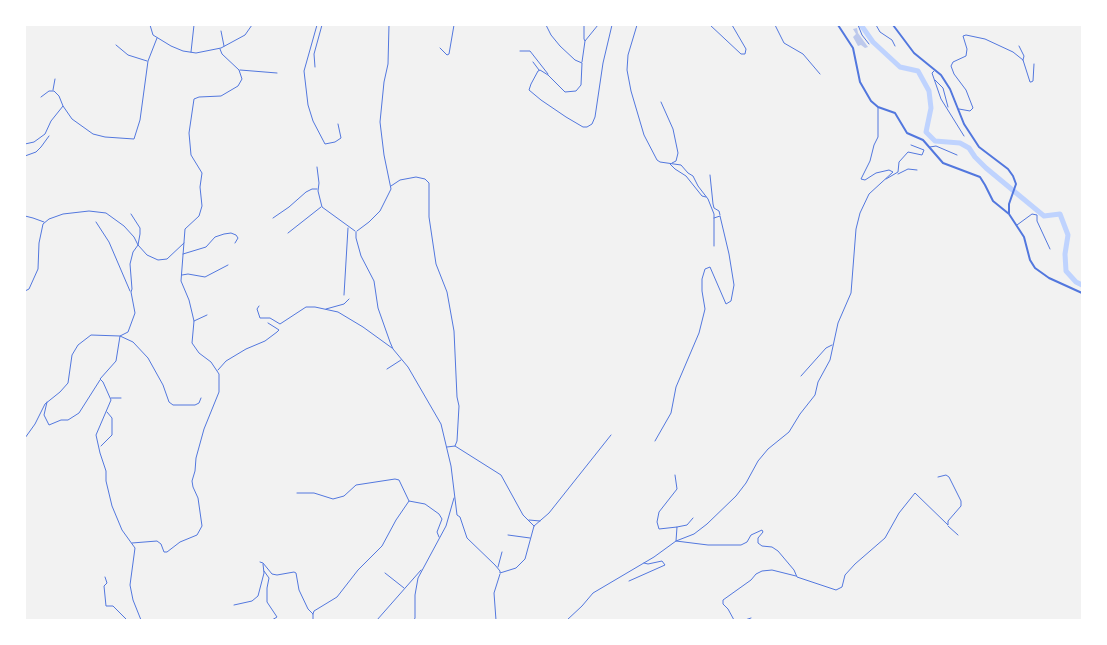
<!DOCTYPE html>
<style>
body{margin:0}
#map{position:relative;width:1107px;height:645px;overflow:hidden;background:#f2f2f2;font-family:Mulish,sans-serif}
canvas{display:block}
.frame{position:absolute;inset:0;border:26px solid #fff;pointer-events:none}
</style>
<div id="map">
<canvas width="1107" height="645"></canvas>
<div class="frame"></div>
</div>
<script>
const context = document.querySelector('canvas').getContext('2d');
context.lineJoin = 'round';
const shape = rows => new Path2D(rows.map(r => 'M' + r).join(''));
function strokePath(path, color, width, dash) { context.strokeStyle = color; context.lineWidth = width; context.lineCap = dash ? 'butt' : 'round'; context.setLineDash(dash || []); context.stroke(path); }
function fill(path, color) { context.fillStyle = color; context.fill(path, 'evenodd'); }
const river = shape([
 [861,25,873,42,900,67,918,71,929,91,931,108,926,132,935,141,960,143,969,148,975,157,986,168,1044,216,1060,214,1068,235,1065,254,1066,271,1076,282,1082,285]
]);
const building = shape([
 [857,28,858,33,868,47,865,48,861,45,858,46,853,37,856,34,853,29]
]);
const minor = shape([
 [150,25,153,35,171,46,183,51,196,53,221,48,245,35,252,25],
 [317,25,304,71,308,105,313,121,325,144,335,142,341,138,338,124],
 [546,25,551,35,560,46,575,60,582,63,581,85,576,91,565,92,548,75,540,70,538,71,531,84,529,90,541,100,566,117,583,127,587,127,592,124,595,117,603,63,612,25],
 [584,25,584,39,585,41,598,25],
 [637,25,628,55,627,70,631,91,644,135,657,160,660,162,681,165,688,173,693,176,698,186,708,199,714,214,714,246],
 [710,25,741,54,745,54,746,49,732,25],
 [775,25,784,43,803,54,820,74],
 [858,25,862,35,869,44],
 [876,25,880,32,892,40,895,46],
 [221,31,224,46],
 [116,45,128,55,147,61],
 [1019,46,1024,56,1023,60],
 [440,48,447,55,449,54,454,25],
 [520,51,530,51,548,74],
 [191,52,194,25],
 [533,62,539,70],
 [582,62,585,41],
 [315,67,314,54,322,25],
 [240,70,277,73],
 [934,71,932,73,941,99,964,136],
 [935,80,943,88,948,107],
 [53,90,55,79],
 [41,97,49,91,54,91,59,96,63,106],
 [661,102,673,129,678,153,676,161,672,163],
 [959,109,970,111,973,108,966,90,954,74,951,66,953,62,966,56,967,49,963,36,966,35,985,39,1013,52,1023,60,1030,82,1031,82,1033,81,1034,64],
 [25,144,34,142,45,134,51,121,63,106,72,119,93,134,105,137,134,139,140,120,148,61,157,38],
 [930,147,936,146,957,155],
 [25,156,36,152,41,147,49,136],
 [670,164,675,169,686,176,702,196,706,197],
 [317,167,319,183,318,191,322,207,355,231],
 [898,174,908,169,917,170],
 [710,175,713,204,714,208,719,211,720,215],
 [886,179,898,172,899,162,908,152,922,155,924,150,911,145],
 [391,186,400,180,416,177,425,179,429,183,429,217,436,264,447,292,454,331,457,397,459,406,457,441,455,446],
 [25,216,33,218,44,222],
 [273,218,289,207,306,192,312,189,317,189],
 [96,222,109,242,130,291],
 [1017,225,1032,214,1037,215,1037,221,1050,249],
 [357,231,369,222,380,211,391,189,384,155,380,122,384,82,388,64,389,25],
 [356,232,356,238,361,256,374,281,378,308,390,342,393,349,408,367,441,424,451,466,457,515,460,517,467,538,495,565,500,571,500,573,516,568,525,559,534,526,549,513,611,435],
 [288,233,321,207],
 [183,254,206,247,215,237,224,234,231,233,236,235,238,238,235,243],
 [182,275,188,274,205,277,228,265],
 [25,291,29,289,38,269,39,243,43,224,49,219,63,214,89,211,106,213,124,226,134,237,138,245,147,255,158,260,167,259,184,243],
 [344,295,348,228],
 [259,306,257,309,260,318,270,318,280,324,306,307,315,307,338,312,363,327,392,348],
 [326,309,344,304,349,299],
 [194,321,207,315],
 [387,369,401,360],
 [218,370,226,361,246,349,265,341,277,332,279,330,276,328,268,323],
 [801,376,826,348,832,345],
 [111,398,121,398],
 [47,402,44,415,49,425,61,420,68,420,79,413,100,380],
 [25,438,35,424,45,404,60,392,68,383,72,355,78,345,91,335,120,336,128,332,135,313,131,292,132,289,130,264,133,252,138,245,140,234,140,228,131,214],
 [655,441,671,413,676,387,699,333,705,309,702,291,702,279,705,269,710,267,726,304,731,301,734,285,729,254,720,216,714,218],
 [101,446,112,435,112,418,107,412],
 [447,447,455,446,501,475,523,515,534,526],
 [675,475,677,489,659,512,657,522,659,529,677,527,676,541,708,545,741,545,747,542,751,535,762,530,763,532,758,538,758,543,762,546,772,547,778,551,794,570,797,577,836,590,842,587,845,575,855,564,885,538,899,513,915,493,948,525,948,521,961,506,961,501,949,477,946,475,938,477],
 [297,493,314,493,333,499,344,496,356,485,395,479,399,480,409,501],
 [529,520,540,521],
 [948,526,958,535],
 [677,527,687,525,693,518],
 [508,535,530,538],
 [132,543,157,541,161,544,164,552,167,552,180,542,197,535,202,526,198,498,193,487,192,481,195,471,196,458,204,429,219,392,219,374,211,362,199,353,192,343,194,321,189,300,181,281,185,229,199,216,202,206,200,187,202,173,191,155,189,133,194,99,199,97,221,96,238,86,242,79,239,70,222,54,220,49],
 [260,562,263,563,272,574,277,575,294,572,296,573,299,590,308,609,313,614,313,620],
 [498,567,502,552],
 [264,571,269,578,267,588,267,602,277,617,272,620],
 [385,573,404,588],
 [105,577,107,583,104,586,106,606,113,606,127,620],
 [629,581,665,565,662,561,648,564,644,563],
 [234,605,252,601,258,596,264,573,263,564],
 [313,614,314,611,337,597,358,570,382,546,396,520,409,501,425,504,439,514,442,519,437,532,439,537],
 [141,620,133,600,130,585,135,548,122,530,112,506,106,481,106,471,100,453,96,435,111,400,103,382,100,379,116,361,120,336,133,342,148,358,163,385,169,402,173,405,195,405,199,403,201,398],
 [377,620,421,570],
 [414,620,415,618,415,595,418,578,446,526,454,498],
 [496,620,494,593,500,574],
 [567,620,582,606,593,593,654,557,676,541,694,534,707,524,736,496,746,483,758,461,768,449,789,432,800,414,815,395,818,382,830,360,838,323,851,293,856,229,860,213,869,194,893,172,889,170,876,173,865,180,861,179,870,161,874,145,878,137,878,108],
 [734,620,728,609,723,604,723,600,751,580,756,574,762,571,772,570,796,576],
 [745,620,751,618]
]);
const tertiary = shape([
 [838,25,853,48,860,82,871,101,878,107,895,113,907,133,923,140,943,163,980,177,985,185,993,201,1009,214,1024,237,1030,260,1035,268,1049,278,1082,293],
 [893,25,914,53,941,75,950,89,964,124,979,147,1008,169,1013,176,1016,184,1009,204,1009,214]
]);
strokePath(river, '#bfd3fe', 5);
fill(building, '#bdc9ec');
strokePath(minor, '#5277de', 1);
strokePath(tertiary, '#5277de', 2);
</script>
